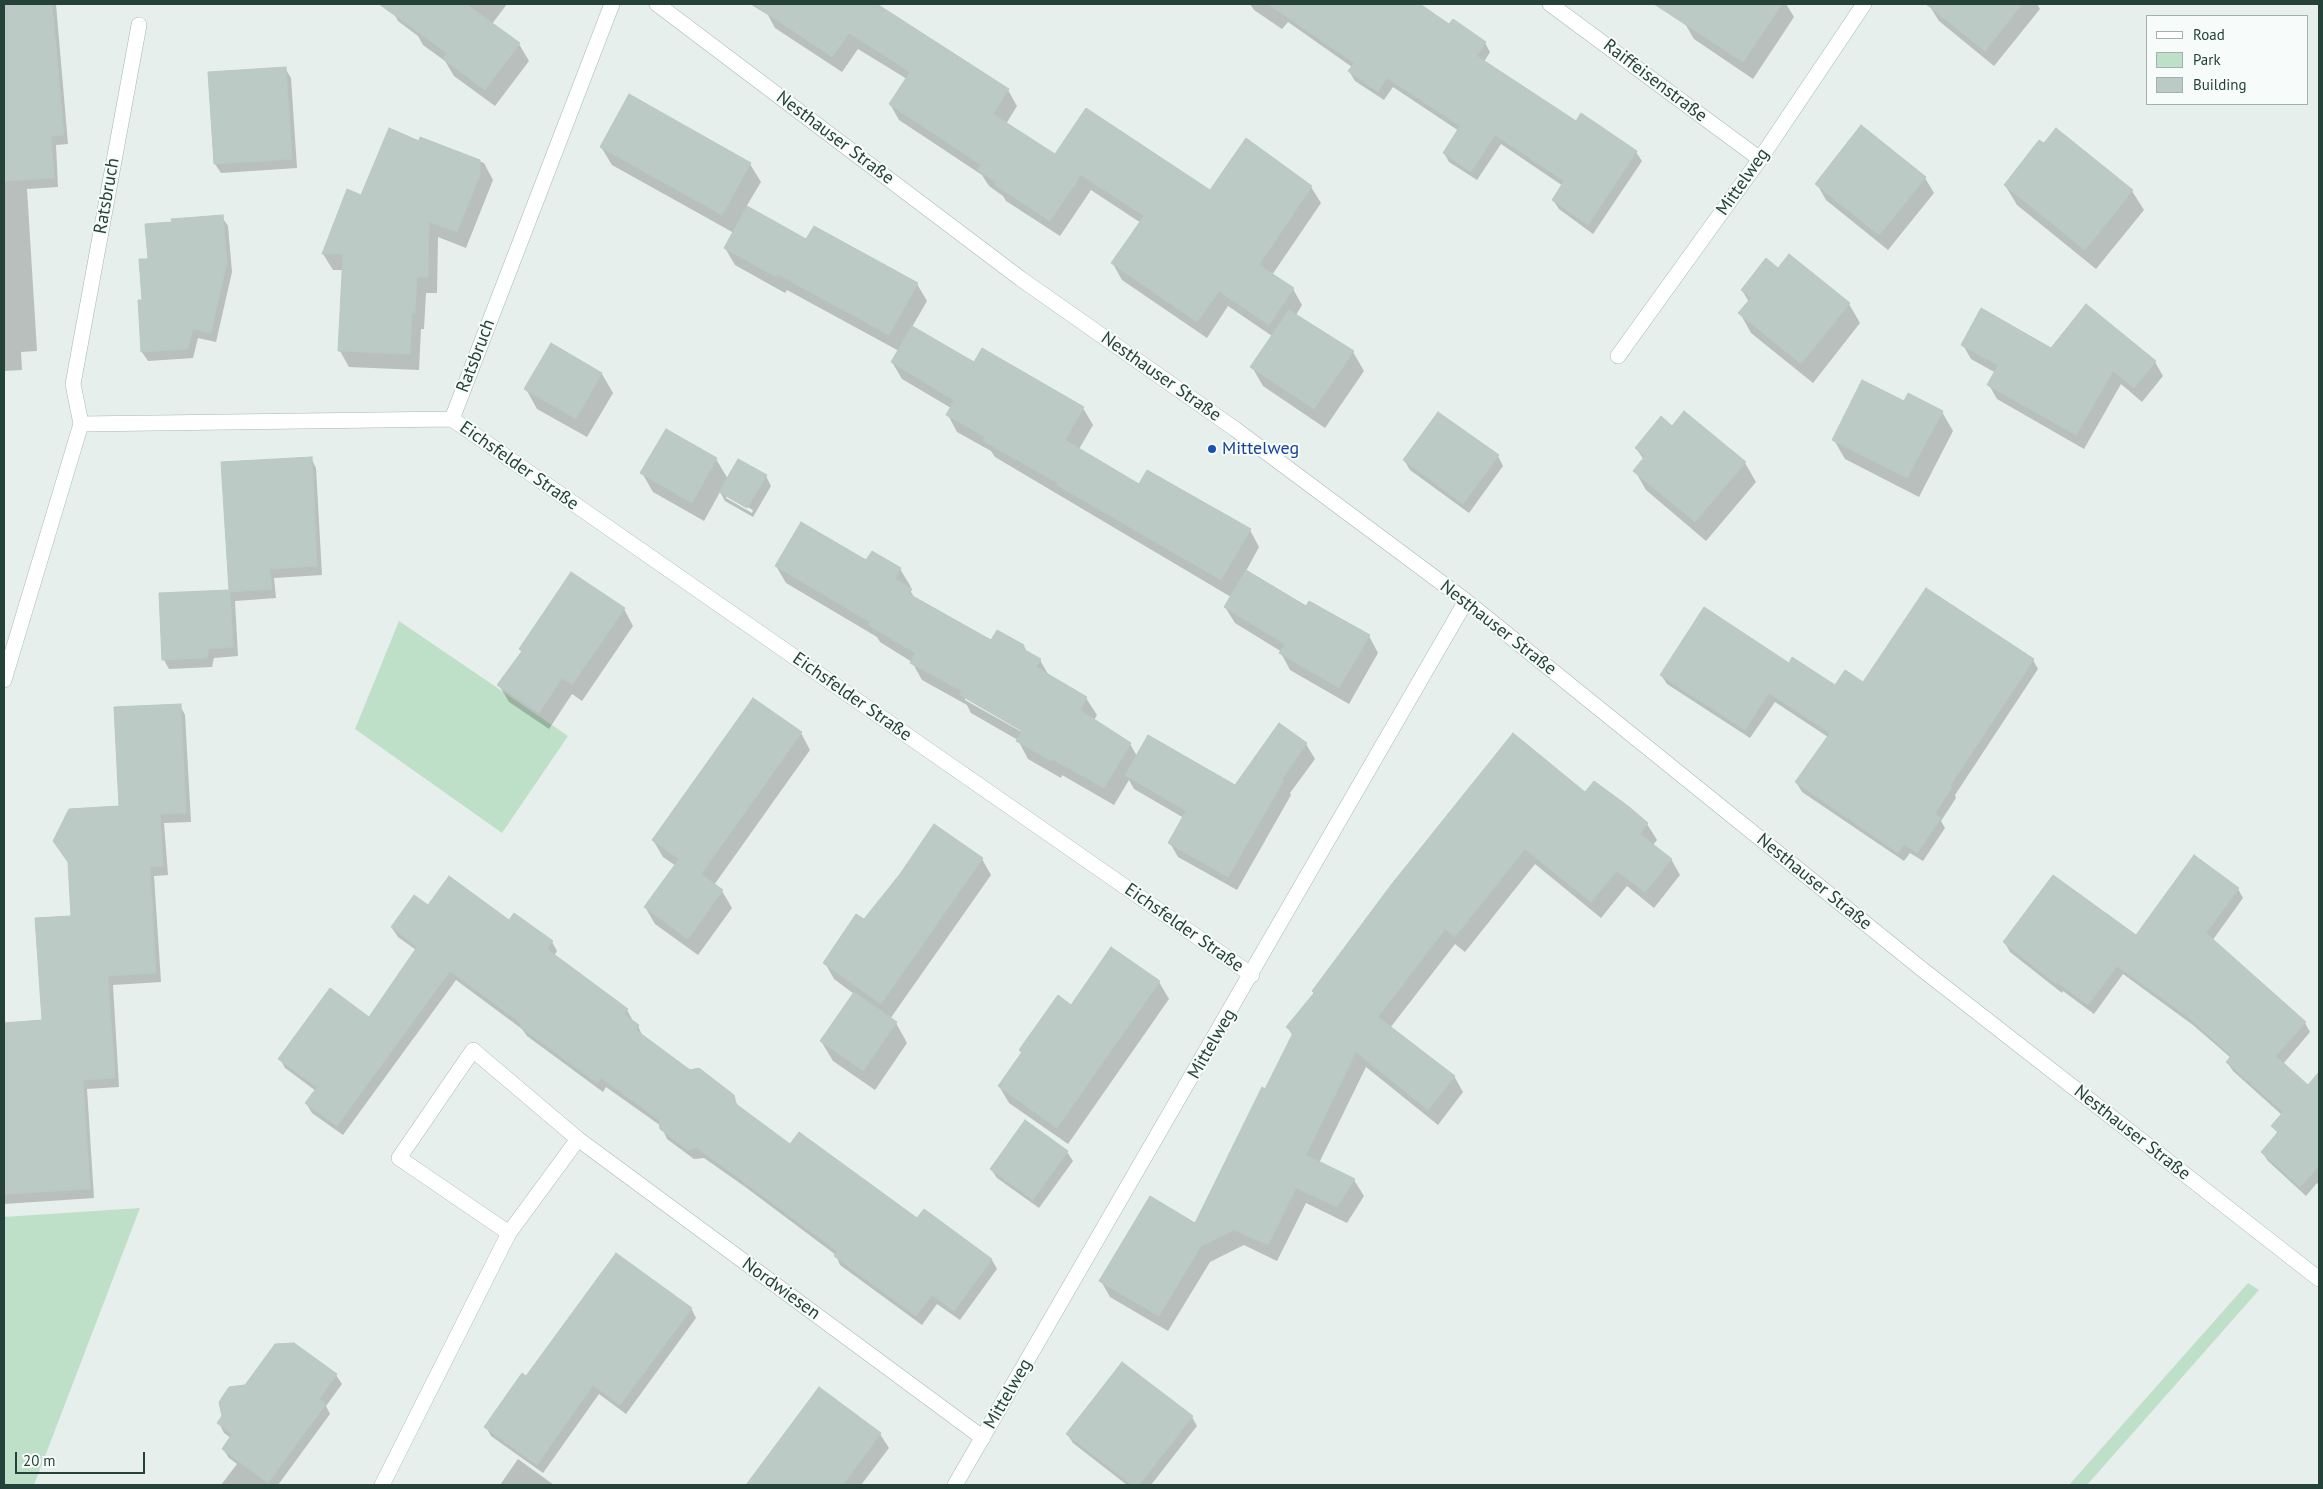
<!DOCTYPE html>
<meta charset="utf-8">
<style>
body{margin:0}
#map{position:relative;width:2323px;height:1489px;overflow:hidden;background:#e6efeb;font-family:"PT Sans",sans-serif}
canvas{display:block}
.frame{position:absolute;inset:0;border:5px solid #24423a;pointer-events:none}
.legend{position:absolute;left:2146px;top:15px;width:162px;height:90px;box-sizing:border-box;background:#f7fbf9;border:1px solid #a3b1ad;margin:0;padding:6px 9px;list-style:none;font-size:15px;color:#24423a}
.legend li{display:flex;align-items:center;gap:10px;height:25px}
.legend b{width:25px;border:1px solid #a3b1ad}
.scale{position:absolute;left:15px;top:1452px;width:130px;height:22px;box-sizing:border-box;border:2px solid #24423a;border-top:0;padding-left:6px;font-size:15px;line-height:18px;white-space:nowrap;color:#24423a;-webkit-text-stroke:4px #f7fbf9;paint-order:stroke}
</style>
<div id="map">
<canvas width="2323" height="1489"></canvas>
<div class="frame"></div>
<ul class="legend">
<li><b style="height:6px;background:#fff"></b>Road</li>
<li><b style="height:14px;background:#bfe0c8"></b>Park</li>
<li><b style="height:14px;background:#bbcac4"></b>Building</li>
</ul>
<div class="scale">20 m</div>
</div>
<script>
const context = document.querySelector('canvas').getContext('2d');
context.lineJoin = 'round';
function fill(path, color) { context.fillStyle = color; context.fill(path, 'evenodd'); }
const shape = rows => new Path2D(rows.map(r => 'M' + r).join(''));
function strokePath(path, color, width, dash) { context.strokeStyle = color; context.lineWidth = width; context.lineCap = dash ? 'butt' : 'round'; context.setLineDash(dash || []); context.stroke(path); }
function label(font, color, halo, rows, align = 'center') {
  context.font = font + ' "PT Sans",sans-serif'; context.lineWidth = 4; context.setLineDash([]); context.textBaseline = 'middle'; context.strokeStyle = halo; context.fillStyle = color; for (const [text, x, y, turn = 0] of rows) {
    context.save(); context.translate(x, y); context.rotate((+turn || 0) * Math.PI / 180); context.textAlign = isNaN(turn) ? turn : align; if (halo) context.strokeText(text, 0, 0); context.fillText(text, 0, 0); context.restore();
  }
}
const green = shape([
 [399,621,568,736,502,833,355,729],
 [140,1208,34,1485,4,1485,4,1217],
 [2248,1283,2259,1290,2087,1485,2069,1485]
]);
const shadow = shape([
 [4,4,56,4,68,144,56,145,58,187,27,189,37,351,21,352,22,370,4,371],
 [389,4,507,4,492,24,519,44,529,61,495,106,454,76,445,61,423,45,418,36,398,21],
 [750,4,874,4,1008,90,1017,106,1006,124,1055,156,1210,192,1247,140,1311,187,1321,203,1272,275,1293,289,1302,305,1296,315,1353,352,1364,371,1325,428,1263,386,1252,367,1272,336,1228,306,1207,338,1122,280,1113,264,1141,223,1091,190,1060,236,1006,201,1003,196,989,186,982,175,899,120,890,104,907,79,858,49,842,72,775,28,768,15],
 [1250,4,1417,4,1450,26,1485,43,1490,52,1484,62,1576,123,1636,152,1642,161,1593,234,1559,209,1553,200,1563,186,1501,144,1477,180,1449,162,1444,153,1459,131,1393,87,1384,100,1355,81,1349,71,1352,67,1288,22,1282,29,1254,10],
 [1696,4,1786,4,1794,17,1753,79,1694,39,1684,22],
 [1931,4,2037,4,2040,9,1994,66,1939,21,1929,5],
 [285,68,291,78,297,168,221,173,215,164],
 [2056,130,2132,191,2144,210,2096,269,2017,205,2005,185],
 [421,139,484,163,493,180,466,248,438,237,437,293,426,293,424,329,421,329,419,370,349,367,340,351,344,270,333,270,323,254,362,197],
 [601,147,750,164,761,182,746,207,807,241,917,284,927,301,912,327,974,363,1083,408,1093,425,1079,449,1139,486,1250,530,1259,547,1246,571,1307,608,1369,636,1378,653,1349,704,1290,670,1281,653,1282,652,1235,623,1225,607,1231,597,995,457,991,451,957,432,948,415,951,408,902,379,892,362,899,351,787,290,785,293,735,265,725,248,734,233,612,165],
 [1925,178,1934,193,1888,250,1826,200,1817,184],
 [222,217,228,226,232,272,216,342,198,338,193,358,148,361,142,352,139,302,143,301,149,260],
 [1778,270,1849,304,1860,323,1813,383,1751,333,1740,313,1749,302,1742,290],
 [1963,345,2051,349,2155,362,2163,376,2142,402,2121,384,2084,449,1997,399,1989,385,1996,373,1971,359],
 [602,374,613,393,587,437,537,409,526,389],
 [1905,403,1942,412,1953,431,1919,497,1845,459,1834,440],
 [1672,428,1745,463,1756,482,1706,541,1646,490,1635,471,1644,460,1636,448],
 [666,431,716,459,728,479,766,476,771,486,753,517,725,501,720,492,704,521,653,492,642,473],
 [726,495,753,510,752,513,726,498],
 [1498,456,1503,466,1469,513,1410,470,1404,460],
 [311,458,316,468,322,575,274,578,276,598,235,601,238,656,214,658,212,667,169,669,164,660,230,591],
 [872,553,900,569,911,587,909,589,916,600,991,642,1024,646,1028,654,1040,660,1049,676,1086,698,1097,715,1094,720,1130,744,1137,756,1236,787,1280,725,1306,744,1315,759,1290,793,1291,795,1237,890,1178,857,1170,843,1184,818,1134,789,1129,780,1114,805,1062,775,1061,778,1028,759,1018,740,971,713,967,705,922,680,912,662,880,642,877,637,786,583,776,566,866,562],
 [965,697,1028,733,1027,735,965,700],
 [624,609,633,626,582,701,572,694,549,729,509,702,499,685,522,652,520,649],
 [2033,660,2038,669,1955,795,1956,798,1941,821,1945,828,1923,861,1910,853,1904,861,1802,792,1796,782,1828,737,1775,702,1750,738,1667,684,1661,675,1789,665,1835,687],
 [180,705,185,715,191,822,164,823,168,875,154,876,161,982,113,985,119,1087,87,1089,94,1198,4,1204,4,1024,43,1021,72,917,69,864,54,841,120,807],
 [801,733,810,750,714,885,722,891,732,908,698,955,655,924,645,907,676,866,663,857,653,840],
 [1594,782,1647,824,1657,840,1653,845,1671,859,1680,875,1654,908,1627,886,1601,918,1535,864,1465,952,1455,944,1390,1028,1454,1076,1463,1092,1438,1125,1366,1067,1319,1163,1354,1180,1364,1196,1347,1223,1306,1203,1277,1261,1244,1245,1210,1262,1168,1331,1110,1297,1101,1281,1196,1225,1293,1036,1288,1028,1585,794],
 [982,859,991,875,890,1019,896,1023,907,1043,875,1090,833,1061,821,1041,854,994,834,979,825,963,864,920],
 [2238,889,2243,898,2212,941,2305,1023,2310,1032,2283,1064,2319,1096,2319,1185,2317,1183,2306,1196,2268,1161,2262,1152,2278,1134,2273,1126,2282,1115,2233,1071,2227,1062,2231,1058,2193,1025,2123,974,2094,1014,2063,991,2062,993,2010,952,2005,943,2136,937],
 [428,907,509,922,552,942,557,951,554,956,627,1010,632,1019,631,1021,638,1026,643,1037,690,1072,733,1096,739,1108,790,1146,917,1219,924,1210,992,1260,997,1269,960,1320,937,1304,922,1325,840,1265,836,1255,744,1186,704,1158,694,1159,667,1139,661,1126,606,1087,603,1092,527,1036,522,1029,456,980,343,1135,312,1113,306,1103,316,1091,285,1068,280,1059,369,1018,416,950,398,937,392,928],
 [1112,949,1159,982,1169,999,1068,1144,1009,1103,999,1086,1022,1054,1020,1051,1071,1007],
 [1067,1152,1073,1161,1039,1208,997,1178,991,1169],
 [691,1308,696,1318,626,1414,599,1394,543,1473,491,1436,486,1427,526,1378],
 [336,1375,342,1384,326,1406,330,1414,278,1485,221,1485,237,1464,229,1458,223,1449,231,1438,224,1433,219,1423],
 [819,1389,880,1434,889,1448,861,1485,758,1485,753,1478],
 [1192,1417,1197,1426,1151,1485,1127,1485,1073,1443,1067,1434],
 [518,1459,554,1485,500,1485]
]);
const building = shape([
 [4,4,52,4,64,135,51,136,54,178,4,181,4,4],
 [379,4,466,4,520,43,485,90,443,59,447,53,379,4],
 [753,4,877,4,1009,89,993,114,1055,154,1086,108,1210,190,1246,138,1312,186,1259,265,1294,288,1269,325,1219,291,1197,322,1111,263,1144,216,1081,175,1050,221,995,185,996,182,978,170,981,165,889,104,910,72,849,33,832,57,753,4],
 [1268,4,1420,4,1449,24,1453,19,1486,42,1477,56,1576,121,1581,113,1637,151,1588,225,1552,200,1564,181,1495,135,1471,172,1443,153,1460,126,1387,78,1378,92,1348,71,1354,63,1268,4],
 [1654,4,1782,4,1743,62,1654,4],
 [1926,4,2022,4,1985,51,1926,4],
 [286,67,292,159,214,164,208,72,286,67],
 [629,94,751,163,722,215,600,147,629,94],
 [1861,125,1926,177,1879,235,1815,184,1861,125],
 [389,128,419,141,420,137,480,160,480,175,457,232,429,222,428,277,417,277,415,313,412,313,410,354,338,351,343,254,322,254,347,189,361,195,389,128],
 [2056,128,2133,190,2085,250,2004,185,2039,140,2044,143,2056,128],
 [747,206,806,239,814,226,918,283,889,335,777,274,776,277,724,248,747,206],
 [223,215,227,262,211,333,193,329,188,349,141,352,138,300,142,300,139,259,148,259,145,224,172,222,171,219,223,215],
 [1789,254,1850,303,1801,364,1738,313,1751,298,1741,290,1766,258,1778,268,1789,254],
 [2086,304,2156,361,2134,388,2113,371,2076,435,1987,385,1998,365,1961,345,1981,308,2051,348,2086,304],
 [1289,310,1354,351,1314,409,1250,367,1289,310],
 [912,326,974,362,982,348,1084,407,1065,440,1139,484,1147,470,1251,529,1221,580,1057,485,1058,483,983,441,985,437,946,415,954,401,952,399,891,362,912,326],
 [551,343,602,373,576,419,524,389,551,343],
 [1862,380,1904,401,1908,393,1943,411,1907,478,1832,440,1862,380],
 [1684,411,1746,462,1695,522,1633,471,1645,456,1635,448,1661,416,1672,426,1684,411],
 [1438,412,1499,455,1463,504,1403,460,1438,412],
 [666,429,717,458,692,503,640,473,666,429],
 [312,457,317,566,270,569,272,589,230,592,233,647,209,649,207,658,162,660,159,593,229,590,221,462,312,457],
 [738,459,767,475,747,508,719,492,738,459],
 [801,522,866,560,872,551,901,568,895,579,912,589,909,594,991,640,997,630,1024,645,1023,649,1041,659,1036,667,1087,697,1080,710,1131,743,1104,788,1052,759,1051,761,1016,741,1022,731,960,695,962,691,910,663,915,653,868,625,870,622,775,566,801,522],
 [1246,570,1306,606,1309,601,1370,635,1339,688,1279,653,1285,644,1224,607,1246,570],
 [571,572,625,608,572,685,562,678,539,713,497,685,522,651,519,649,571,572],
 [1926,588,2034,659,1950,786,1952,787,1935,814,1941,818,1917,853,1904,844,1898,853,1795,782,1830,733,1769,693,1745,730,1660,675,1704,607,1789,663,1792,657,1835,685,1845,670,1863,682,1926,588],
 [753,698,802,732,701,874,723,890,688,939,644,907,679,859,652,840,753,698],
 [181,704,186,813,160,814,163,866,150,867,156,973,108,976,115,1078,83,1080,90,1189,4,1194,4,1023,42,1020,35,918,71,916,68,862,53,841,69,809,119,806,114,707,181,704],
 [1279,723,1307,743,1282,779,1284,780,1228,877,1168,843,1186,811,1125,775,1148,735,1235,785,1279,723],
 [1513,733,1585,792,1594,781,1628,806,1648,823,1640,834,1672,859,1645,892,1617,871,1591,902,1525,849,1455,937,1445,929,1378,1017,1455,1076,1428,1110,1356,1052,1306,1155,1355,1179,1337,1207,1296,1188,1268,1245,1234,1230,1201,1246,1159,1316,1099,1281,1150,1196,1195,1223,1262,1087,1265,1089,1293,1033,1286,1027,1314,993,1312,991,1391,885,1513,733],
 [934,824,983,858,881,1004,823,963,856,914,864,919,900,874,934,824],
 [2194,855,2239,888,2206,933,2306,1022,2276,1056,2308,1085,2319,1072,2319,1166,2300,1187,2261,1152,2278,1132,2271,1126,2283,1112,2226,1062,2231,1056,2187,1016,2117,966,2088,1005,2057,982,2056,984,2003,942,2053,875,2136,935,2194,855],
 [449,876,509,920,514,913,553,941,547,949,628,1009,624,1014,639,1025,636,1030,690,1070,699,1068,734,1095,736,1104,790,1144,799,1132,917,1218,924,1209,992,1259,954,1311,932,1295,916,1316,834,1256,837,1251,737,1177,697,1148,688,1150,660,1129,659,1120,601,1078,597,1083,520,1027,522,1024,450,971,337,1126,305,1103,317,1087,278,1059,330,988,369,1017,417,947,391,927,414,895,428,905,449,876],
 [1111,947,1160,981,1057,1128,998,1086,1022,1052,1019,1050,1058,995,1071,1005,1111,947],
 [854,992,897,1022,863,1071,820,1041,854,992],
 [1025,1120,1068,1151,1033,1200,990,1169,1025,1120],
 [616,1253,692,1308,620,1405,593,1385,537,1465,484,1427,522,1373,526,1376,616,1253],
 [294,1343,337,1374,319,1399,326,1404,268,1483,222,1449,232,1434,217,1423,222,1416,219,1402,229,1387,245,1385,275,1344,294,1343],
 [1122,1362,1193,1416,1139,1485,1132,1485,1066,1434,1122,1362],
 [819,1387,881,1433,843,1485,746,1485,819,1387]
]);
const minor = shape([
 [657,4,1021,279,1235,429,1466,601,1923,970,2319,1279],
 [1550,4,1760,159],
 [1618,356,1760,159,1864,4],
 [452,419,1252,975],
 [452,419,612,4],
 [81,424,452,419],
 [4,680,81,424,73,384,139,25],
 [509,1233,399,1158,473,1050,578,1139],
 [382,1485,509,1233,578,1139,983,1438],
 [955,1485,1466,601]
]);
const markers = [
 [1212,449,5,"#1a4fb4"]
];
const streetNames = [
 ["Raiffeisenstraße",1655,81,37],
 ["Nesthauser Straße",835,138,37],
 ["Mittelweg",1743,182,-55],
 ["Ratsbruch",107,196,-80],
 ["Ratsbruch",476,356,-69],
 ["Nesthauser Straße",1161,377,35],
 ["Eichsfelder Straße",519,466,35],
 ["Nesthauser Straße",1498,628,38],
 ["Eichsfelder Straße",852,697,35],
 ["Nesthauser Straße",1814,882,39],
 ["Eichsfelder Straße",1184,928,35],
 ["Mittelweg",1212,1044,-60],
 ["Nesthauser Straße",2132,1133,38],
 ["Nordwiesen",781,1289,36],
 ["Mittelweg",1008,1394,-60]
];
const transitNames = [
 ["Mittelweg",1222,449]
];
fill(green, '#bfe0c8');
fill(shadow, '#0003');
fill(building, '#bbcac4');
strokePath(building, '#b8c9c2', 1);
strokePath(minor, '#a8b8b2', 16);
strokePath(minor, '#fff', 15);
for (const [x, y, r, color] of markers) { const dot = new Path2D(); dot.arc(x, y, r, 0, 2 * Math.PI); context.fillStyle = color; context.fill(dot); strokePath(dot, '#f7fbf9', 2); }
label('18px', '#24423a', '#f7fbf9', streetNames);
label('18px', '#164399', '#f7fbf9', transitNames, 'left');
</script>
